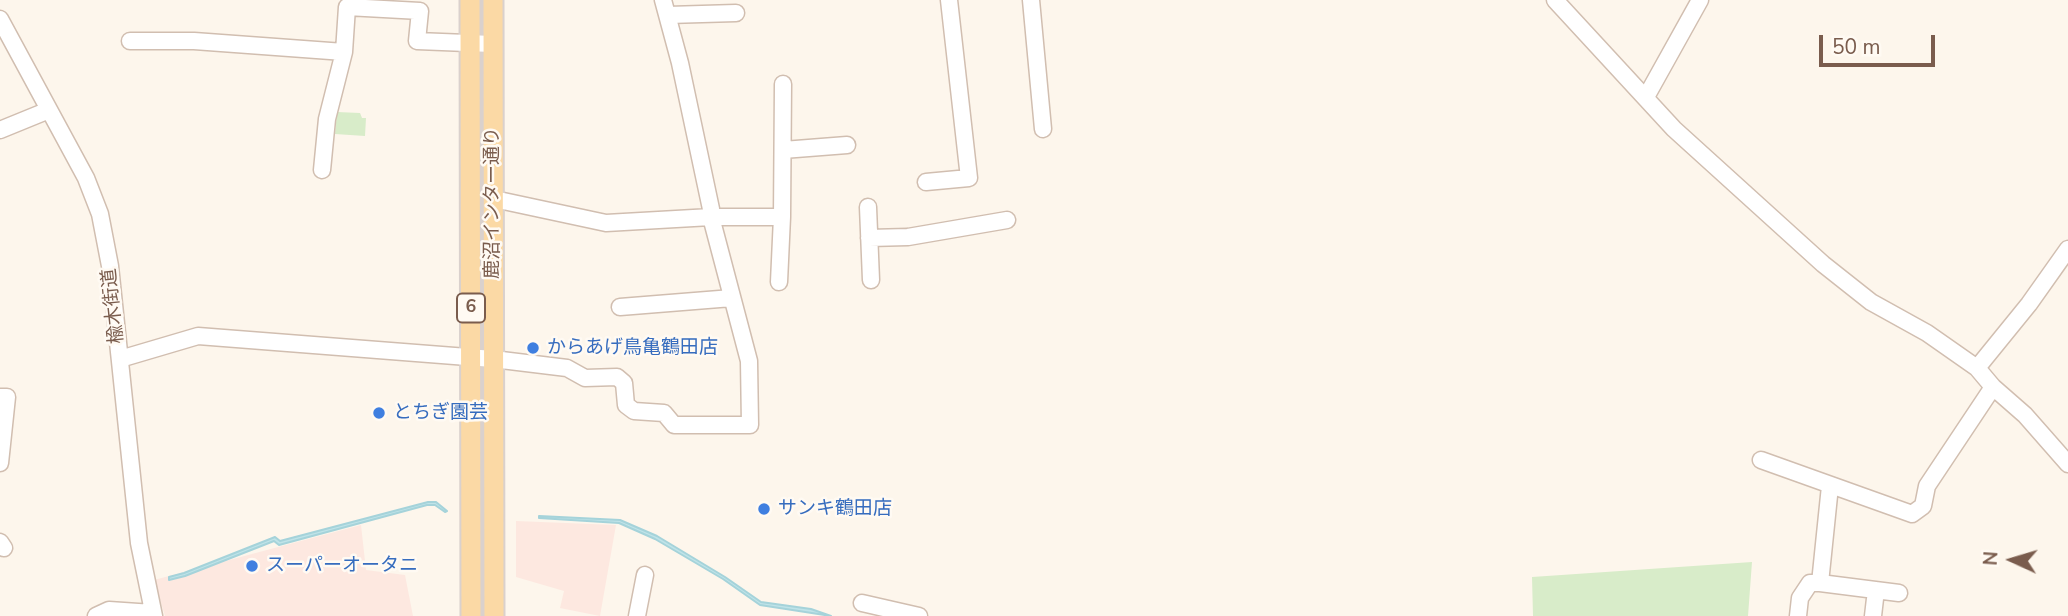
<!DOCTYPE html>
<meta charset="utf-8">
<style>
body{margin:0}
#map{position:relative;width:2068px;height:616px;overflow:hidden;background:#fdf6ec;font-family:"Nunito Sans",sans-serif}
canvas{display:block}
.north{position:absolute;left:1977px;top:525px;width:70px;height:70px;-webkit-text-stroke:5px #fffaf3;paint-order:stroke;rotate:274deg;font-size:19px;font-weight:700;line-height:28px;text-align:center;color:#7a5c4d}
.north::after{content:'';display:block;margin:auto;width:24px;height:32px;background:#7a5c4d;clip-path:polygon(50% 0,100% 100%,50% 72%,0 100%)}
.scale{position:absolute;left:1819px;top:35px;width:116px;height:32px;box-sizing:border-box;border:4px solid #7a5c4d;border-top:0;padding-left:9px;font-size:21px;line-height:24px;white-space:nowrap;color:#7a5c4d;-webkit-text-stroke:5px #fffaf3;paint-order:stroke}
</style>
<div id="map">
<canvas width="2068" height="616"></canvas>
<div class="north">N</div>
<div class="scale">50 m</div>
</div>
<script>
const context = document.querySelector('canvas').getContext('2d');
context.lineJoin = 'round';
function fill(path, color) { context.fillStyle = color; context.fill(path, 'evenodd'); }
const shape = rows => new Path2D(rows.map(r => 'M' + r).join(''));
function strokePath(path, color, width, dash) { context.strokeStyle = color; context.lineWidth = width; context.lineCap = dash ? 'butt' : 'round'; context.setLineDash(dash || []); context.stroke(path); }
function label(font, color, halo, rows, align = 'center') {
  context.font = font + ' "Nunito Sans","Noto Sans JP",sans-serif'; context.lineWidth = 5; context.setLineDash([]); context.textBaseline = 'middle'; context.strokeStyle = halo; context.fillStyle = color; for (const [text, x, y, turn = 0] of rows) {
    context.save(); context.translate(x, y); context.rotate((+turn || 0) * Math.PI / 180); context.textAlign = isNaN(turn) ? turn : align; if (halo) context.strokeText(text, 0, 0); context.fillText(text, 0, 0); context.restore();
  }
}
const commercial = shape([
 [516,521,616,525,600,616,560,608,564,591,516,577],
 [361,525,366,570,405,575,413,616,165,616,154,580]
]);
const green = shape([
 [337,112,360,113,362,118,366,118,365,136,335,134],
 [1752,562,1748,616,1533,616,1532,577]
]);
const water = shape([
 [428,502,436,502,447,511,445,512,435,505,427,505,279,545,274,541,185,576,169,580,169,577,184,573,275,537,280,541,428,502],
 [539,516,620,520,657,536,725,577,761,602,811,609,831,616,760,605,723,579,655,539,619,523,539,518,539,516]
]);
const minor = shape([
 [1031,0,1043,129],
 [1555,0,1674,129,1823,264,1871,302,1927,333,1977,368,1993,387,2025,415,2068,464],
 [668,15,736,13],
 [0,19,86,178,100,214,110,266,139,543,154,616],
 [130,41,194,41,344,52,327,119,322,170],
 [344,52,347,7,420,11,417,41,492,44],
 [1646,97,1700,0],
 [0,130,49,110],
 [783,150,847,145],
 [926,182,969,178,949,0],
 [494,199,606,223,711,217,782,217],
 [868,207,871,280],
 [869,238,908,237,1007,220],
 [779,282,782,217,783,84],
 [620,307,732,298],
 [120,359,198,336,493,359,567,368,585,378,617,377,624,383,626,405,634,411,664,413,674,425,750,425,749,361,711,217,711,209,680,63,663,0],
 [1977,368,2029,304,2068,249],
 [0,397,7,397,0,463],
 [1761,460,1912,514,1923,506,1927,486,1993,387],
 [0,542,4,548],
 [1820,583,1899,593],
 [862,603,919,616],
 [96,616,109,610,153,613],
 [637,616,645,575],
 [1798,616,1800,598,1810,583,1820,583,1830,486],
 [1873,616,1876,590]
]);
const major = shape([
 [470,0,471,616],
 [493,0,494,616]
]);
const markers = [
 [533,348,7,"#3f7fe0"],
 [379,413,7,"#3f7fe0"],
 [764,509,7,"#3f7fe0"],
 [252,566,7,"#3f7fe0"]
];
const shields = [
 [471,308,28]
];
const shieldNames = [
 ["6",471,308]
];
const streetNames = [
 ["鹿沼インター通り",493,203,-90],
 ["楡木街道",114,306,-96]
];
const shopNames = [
 ["からあげ鳥亀鶴田店",547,348],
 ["とちぎ園芸",393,413],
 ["サンキ鶴田店",778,509],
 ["スーパーオータニ",266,566]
];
fill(commercial, '#fde8e0');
fill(green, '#d8ecc9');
fill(water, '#bfe3e8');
strokePath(water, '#a5d3da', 2);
strokePath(minor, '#d1beb0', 19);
strokePath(major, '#dad1cd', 23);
strokePath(minor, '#fff', 16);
strokePath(major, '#fbd9a5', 19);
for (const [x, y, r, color] of markers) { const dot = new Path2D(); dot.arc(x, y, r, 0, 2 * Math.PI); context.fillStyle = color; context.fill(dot); strokePath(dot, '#fffaf3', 2.5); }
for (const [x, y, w] of shields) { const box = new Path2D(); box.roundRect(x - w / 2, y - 14.5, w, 29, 5); context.fillStyle = '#fffaf3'; context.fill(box); strokePath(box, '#7a5c4d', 2); }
label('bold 18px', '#7a5c4d', null, shieldNames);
label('19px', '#7a5c4d', '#fffaf3', streetNames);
label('19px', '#366cbe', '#fffaf3', shopNames, 'left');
</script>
